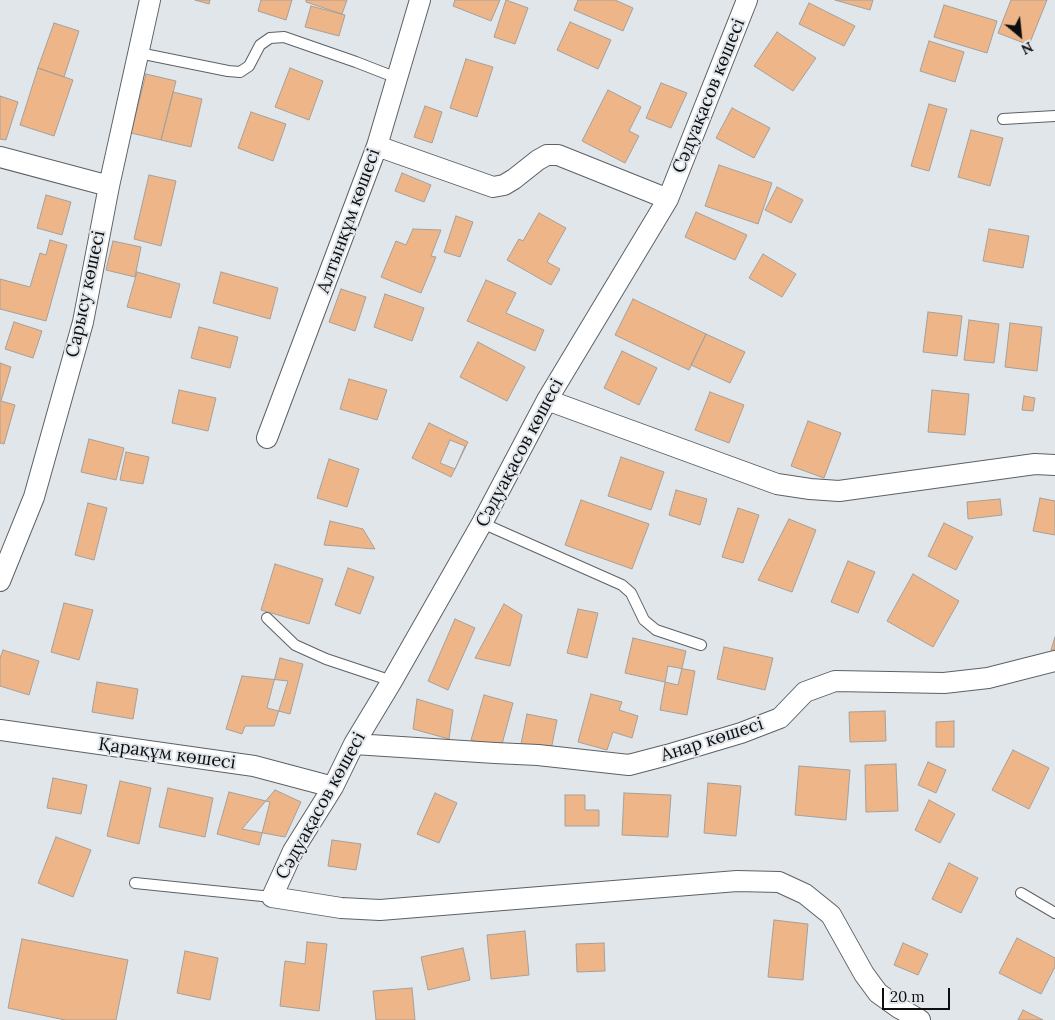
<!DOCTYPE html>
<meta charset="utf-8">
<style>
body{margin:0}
#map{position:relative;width:1055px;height:1020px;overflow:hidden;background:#e1e6eb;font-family:Lora,serif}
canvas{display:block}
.north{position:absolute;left:995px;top:10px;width:50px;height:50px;-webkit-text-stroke:4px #e1e6eb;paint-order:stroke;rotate:152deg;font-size:14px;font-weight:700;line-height:20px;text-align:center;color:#0d0e10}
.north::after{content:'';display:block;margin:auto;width:18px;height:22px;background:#0d0e10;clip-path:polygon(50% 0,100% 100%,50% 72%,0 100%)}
.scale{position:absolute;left:882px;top:988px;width:68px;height:22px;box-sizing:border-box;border:2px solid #0d0e10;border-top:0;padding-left:6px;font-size:15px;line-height:18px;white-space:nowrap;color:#0d0e10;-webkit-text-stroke:4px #e1e6eb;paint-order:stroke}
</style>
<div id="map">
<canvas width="1055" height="1020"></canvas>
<div class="north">N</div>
<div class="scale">20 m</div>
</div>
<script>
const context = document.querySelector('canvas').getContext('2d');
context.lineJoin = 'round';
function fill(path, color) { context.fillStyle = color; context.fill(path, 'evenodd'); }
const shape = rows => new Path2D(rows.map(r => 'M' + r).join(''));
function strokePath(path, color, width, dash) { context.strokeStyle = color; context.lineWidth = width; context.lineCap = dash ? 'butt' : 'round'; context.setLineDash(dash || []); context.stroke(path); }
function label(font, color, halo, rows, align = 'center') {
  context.font = font + ' Lora,serif'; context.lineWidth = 4; context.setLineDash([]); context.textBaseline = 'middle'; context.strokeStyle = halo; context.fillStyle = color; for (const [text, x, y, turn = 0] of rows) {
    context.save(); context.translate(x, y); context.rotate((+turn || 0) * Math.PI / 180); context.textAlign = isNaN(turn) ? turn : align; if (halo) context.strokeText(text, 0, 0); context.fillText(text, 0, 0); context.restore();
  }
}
const building = shape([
 [195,0,210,0,209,4,195,0],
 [261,0,292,0,286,20,258,11,261,0],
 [306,0,347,0,342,14,306,2,306,0],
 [455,0,500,0,491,21,453,6,455,0],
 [506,0,528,8,515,44,494,37,506,0],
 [578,0,615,0,633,8,623,31,574,10,578,0],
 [835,0,873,0,870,10,835,0],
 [1011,0,1047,0,1029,45,998,33,1011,0],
 [809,3,855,26,844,46,799,24,809,3],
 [944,5,997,21,987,53,934,37,944,5],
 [311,6,345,15,339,36,305,27,311,6],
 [570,22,611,40,598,69,557,50,570,22],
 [54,23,79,31,64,77,38,68,54,23],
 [777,32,816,58,793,91,754,66,777,32],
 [929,41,964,52,955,82,920,71,929,41],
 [466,59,493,67,477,117,450,108,466,59],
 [38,68,73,80,54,136,20,125,38,68],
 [290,68,323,81,309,120,275,107,290,68],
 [146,74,176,81,161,140,131,133,146,74],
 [661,83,687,93,671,128,646,118,661,83],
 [608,90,641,107,629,131,639,136,625,163,582,141,608,90],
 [173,92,202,99,191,147,161,140,173,92],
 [0,96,18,102,6,140,0,139,0,96],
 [929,104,947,109,929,171,911,166,929,104],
 [425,106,442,112,432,143,414,137,425,106],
 [732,108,770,128,754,158,716,138,732,108],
 [251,112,286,124,273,161,238,148,251,112],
 [971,130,1003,138,990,186,958,177,971,130],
 [719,165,772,183,758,224,705,206,719,165],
 [402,173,431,185,424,202,395,191,402,173],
 [149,175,176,181,161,246,134,239,149,175],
 [777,187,803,200,791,223,765,210,777,187],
 [46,195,71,202,62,235,37,228,46,195],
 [696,212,747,235,735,260,685,237,696,212],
 [539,213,566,228,547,262,560,269,551,285,507,260,519,239,523,241,539,213],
 [456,216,473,222,460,257,444,252,456,216],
 [413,229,441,230,431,256,436,257,421,293,381,277,396,241,406,245,413,229],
 [989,229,1029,236,1023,268,983,261,989,229],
 [50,240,67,245,46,321,0,309,0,279,30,287,40,253,46,255,50,240],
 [113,241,141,247,135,277,106,270,113,241],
 [763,254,796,274,782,297,749,278,763,254],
 [137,272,180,284,171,318,127,307,137,272],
 [221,272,278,288,270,319,213,303,221,272],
 [486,280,516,293,506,313,544,330,535,351,467,321,486,280],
 [341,289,366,297,355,331,329,322,341,289],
 [385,294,424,308,412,341,374,327,385,294],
 [633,299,706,334,689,370,615,335,633,299],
 [928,312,962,316,957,356,923,352,928,312],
 [969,320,999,324,994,363,964,360,969,320],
 [14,322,42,331,33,358,5,349,14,322],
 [1010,323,1042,327,1037,371,1005,367,1010,323],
 [199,327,238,337,230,368,191,358,199,327],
 [706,334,745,352,730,383,691,365,706,334],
 [478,342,525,367,507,401,460,377,478,342],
 [622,351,657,368,639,405,604,388,622,351],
 [0,363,11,367,1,401,15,405,4,444,0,443,0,363],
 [349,379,387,390,377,420,340,409,349,379],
 [179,390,216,398,208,431,172,423,179,390],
 [932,390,969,394,965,435,928,432,932,390],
 [710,392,744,405,729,443,695,430,710,392],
 [1024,396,1035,398,1033,411,1022,410,1024,396],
 [808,421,841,433,824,478,791,466,808,421],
 [429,423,468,442,451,477,412,458,429,423],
 [89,439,124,448,116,480,81,472,89,439],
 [450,440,465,446,455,469,440,463,450,440],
 [126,452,149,457,143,484,120,480,126,452],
 [621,457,664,472,651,510,608,496,621,457],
 [329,459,359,469,347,507,317,498,329,459],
 [676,490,707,499,700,525,669,515,676,490],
 [1040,498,1055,501,1055,535,1033,531,1040,498],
 [1000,499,1002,515,968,519,967,502,1000,499],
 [581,500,649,524,632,569,565,545,581,500],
 [88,503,107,508,94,560,75,555,88,503],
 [738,508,759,515,743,563,722,557,738,508],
 [789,519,816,530,792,592,758,580,789,519],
 [330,521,363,529,375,549,324,545,330,521],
 [944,523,973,537,956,570,928,556,944,523],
 [848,561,875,572,858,613,831,602,848,561],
 [275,564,323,579,309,624,261,610,275,564],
 [348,568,374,577,360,614,335,605,348,568],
 [913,574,959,601,933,647,887,621,913,574],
 [64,603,93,610,79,660,51,652,64,603],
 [504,604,522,615,510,666,475,658,504,604],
 [578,609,598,613,587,658,567,653,578,609],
 [455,619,475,628,448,690,428,681,455,619],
 [1055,637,1055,650,1051,650,1055,637],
 [633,638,686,651,678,685,625,673,633,638],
 [724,647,773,658,765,690,717,679,724,647],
 [3,650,39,661,29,695,0,686,0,658,3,650],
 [280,658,303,664,290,714,267,708,280,658],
 [668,666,695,671,687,715,660,710,668,666],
 [242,676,288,681,274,726,245,726,242,734,226,729,242,676],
 [97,682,138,689,133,719,92,712,97,682],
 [591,694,622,702,619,710,638,716,632,738,613,732,607,750,578,742,591,694],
 [484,695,513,703,501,748,471,740,484,695],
 [417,699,453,710,449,739,413,729,417,699],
 [885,711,886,741,850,742,849,712,885,711],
 [527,714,557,720,551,750,521,744,527,714],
 [954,721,954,747,936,747,936,722,954,721],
 [1013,750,1049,768,1029,809,992,790,1013,750],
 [928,762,946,770,936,793,918,785,928,762],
 [896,764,898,811,866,812,865,765,896,764],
 [799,766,850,770,846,820,795,815,799,766],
 [53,778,87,785,81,814,47,808,53,778],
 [120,781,151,788,139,844,107,836,120,781],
 [708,783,741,786,736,836,704,833,708,783],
 [168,788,213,798,205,837,159,827,168,788],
 [275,790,301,802,285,837,242,829,275,790],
 [229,792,270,802,259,845,217,834,229,792],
 [435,793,457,803,439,843,417,834,435,793],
 [624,793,671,795,668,837,622,835,624,793],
 [565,795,585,795,585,810,599,810,599,826,565,826,565,795],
 [929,800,955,814,940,843,915,830,929,800],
 [56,837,91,850,73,897,38,883,56,837],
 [332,840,361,844,356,870,328,866,332,840],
 [949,863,978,878,961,913,932,899,949,863],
 [774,920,808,924,803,980,768,977,774,920],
 [525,931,529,975,491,979,487,935,525,931],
 [1017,938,1055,958,1055,967,1041,994,999,973,1017,938],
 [22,939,128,960,116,1020,65,1020,8,1008,22,939],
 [307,942,327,944,319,1011,280,1006,285,961,305,964,307,942],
 [604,943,605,971,577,972,576,944,604,943],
 [903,943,928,954,918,975,894,965,903,943],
 [463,948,470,980,428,990,421,957,463,948],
 [185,951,218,958,210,1000,177,993,185,951],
 [412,988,415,1020,376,1020,373,991,412,988],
 [1023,1010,1043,1020,1018,1020,1023,1010]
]);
const lane = shape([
 [139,53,228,71,240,72,249,66,260,45,270,38,284,37,356,62,397,78],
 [1003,119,1055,116],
 [482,523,622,585,631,593,644,620,656,630,701,645],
 [267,618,295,645,326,659,392,681],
 [135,883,272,897],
 [1021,893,1055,913]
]);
const street = shape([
 [747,0,668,199,547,400,482,523,392,681,354,744,333,787,293,851,272,897,341,908,380,910,737,881,779,882,805,894,831,915,864,974,878,993,899,1008,920,1020],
 [377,146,493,187,504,185,514,179,538,160,547,155,558,155,668,199],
 [0,157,109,186],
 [547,400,777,484,810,489,839,491,1035,464,1055,465],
 [267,438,377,146,420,0],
 [0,581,34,497,83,322,109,186,150,0],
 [0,730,254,766,333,787],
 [354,744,495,753,538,755,629,765,667,755,741,733,780,718,805,692,835,681,944,683,988,678,1055,661]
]);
const streetNames = [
 ["Сәдуақасов көшесі",709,96,-68],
 ["Алтынқұм көшесі",349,221,-70],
 ["Сарысу көшесі",86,294,-78],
 ["Сәдуақасов көшесі",520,453,-62],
 ["Анар көшесі",712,740,-18],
 ["Қарақұм көшесі",167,754,8],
 ["Сәдуақасов көшесі",321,806,-61]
];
fill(building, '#edb588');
strokePath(building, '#a5a09b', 1);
strokePath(lane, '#5d6165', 12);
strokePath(street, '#5d6165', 22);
strokePath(lane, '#fff', 10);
strokePath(street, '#fff', 20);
label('18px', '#0d0e10', '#e1e6eb', streetNames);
</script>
